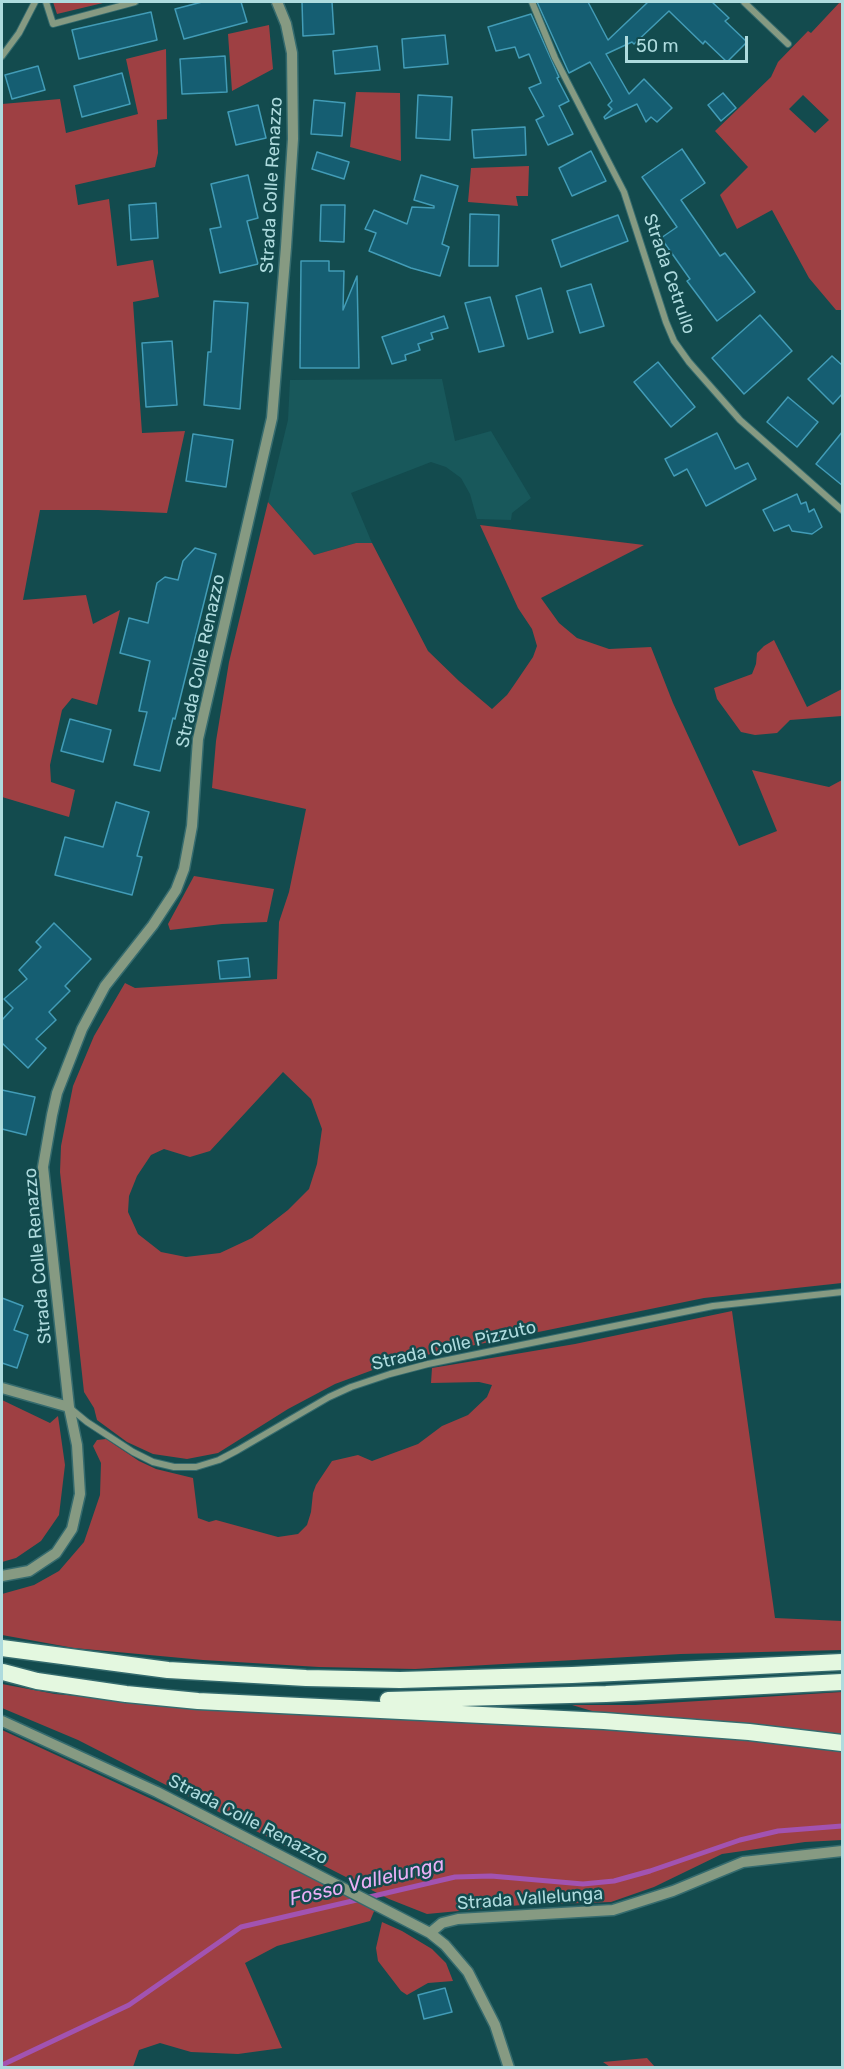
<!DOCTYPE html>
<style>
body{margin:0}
#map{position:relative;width:844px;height:2069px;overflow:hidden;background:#134b4e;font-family:Rubik,sans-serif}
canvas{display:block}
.frame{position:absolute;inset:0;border:3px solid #aedbde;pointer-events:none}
.scale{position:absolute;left:625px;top:36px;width:123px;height:27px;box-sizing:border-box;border:3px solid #aedbde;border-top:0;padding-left:8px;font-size:18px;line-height:21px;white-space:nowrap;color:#aedbde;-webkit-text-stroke:4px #134b4e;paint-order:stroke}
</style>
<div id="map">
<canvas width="844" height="2069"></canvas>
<div class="frame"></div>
<div class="scale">50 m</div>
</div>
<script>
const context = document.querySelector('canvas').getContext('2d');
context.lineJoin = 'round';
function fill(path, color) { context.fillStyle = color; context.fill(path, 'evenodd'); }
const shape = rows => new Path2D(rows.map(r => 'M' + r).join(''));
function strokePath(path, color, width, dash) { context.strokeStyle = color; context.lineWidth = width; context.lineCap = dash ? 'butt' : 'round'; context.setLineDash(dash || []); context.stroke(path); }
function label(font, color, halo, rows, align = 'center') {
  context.font = font + ' Rubik,sans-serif'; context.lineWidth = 5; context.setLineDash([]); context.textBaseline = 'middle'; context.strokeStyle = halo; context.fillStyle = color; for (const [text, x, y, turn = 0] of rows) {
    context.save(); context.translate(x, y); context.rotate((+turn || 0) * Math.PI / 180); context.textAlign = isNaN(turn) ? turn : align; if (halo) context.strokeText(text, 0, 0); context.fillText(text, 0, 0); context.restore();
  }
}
const built = shape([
 [442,379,455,441,491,431,531,498,512,513,511,520,477,519,470,494,461,478,446,467,431,462,351,493,372,543,356,543,314,555,268,502,288,420,290,380]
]);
const green = shape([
 [53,2,107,2,57,14],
 [840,2,842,2,842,310,836,310,809,278,772,210,737,229,720,195,748,167,715,131,771,77,778,62,808,31,811,33],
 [803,95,829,120,815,133,789,109],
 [269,25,273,69,232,91,228,34],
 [166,49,167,119,157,120,158,153,155,167,75,185,78,205,109,199,117,266,153,260,159,297,133,302,142,433,185,431,167,513,98,510,40,510,23,600,86,595,93,624,120,610,97,705,72,698,62,710,50,765,51,782,75,790,69,817,2,797,2,104,60,99,66,133,138,114,126,59],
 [356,92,400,93,401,161,350,147],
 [529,166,528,196,516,196,518,206,468,202,471,168],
 [268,502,314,555,356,543,372,543,428,651,459,681,492,709,507,695,514,685,533,657,537,646,532,629,518,608,480,525,644,545,541,598,559,623,577,638,609,649,651,647,673,703,739,846,777,831,752,770,829,787,842,780,842,1283,704,1298,397,1361,335,1384,288,1409,218,1453,187,1459,153,1454,127,1442,97,1420,94,1408,84,1392,60,1172,61,1146,73,1086,94,1036,125,983,135,988,277,979,279,922,289,892,306,809,212,788,216,741,229,662],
 [283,1072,311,1099,322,1129,317,1164,309,1189,288,1210,252,1238,220,1253,186,1257,161,1252,138,1234,128,1212,129,1196,137,1176,151,1155,164,1149,190,1157,210,1151],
 [774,640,807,707,842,689,842,716,790,720,777,733,755,735,741,732,717,699,714,688,752,674,756,664,757,653,764,646],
 [194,876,274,889,267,922,222,924,170,930,168,924],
 [732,1311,775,1618,842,1621,842,1650,681,1654,415,1669,319,1667,203,1660,74,1648,2,1635,2,1594,34,1585,59,1571,84,1542,100,1495,101,1463,93,1446,97,1440,106,1439,139,1461,156,1469,193,1478,198,1518,209,1522,216,1520,278,1537,298,1534,307,1525,311,1512,313,1493,316,1485,332,1461,358,1455,372,1461,418,1444,442,1426,468,1415,487,1397,492,1385,479,1382,431,1383,432,1368,575,1344],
 [2,1400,50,1423,58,1416,65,1465,59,1515,41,1541,16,1558,2,1562],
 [2,1684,55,1694,199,1706,653,1729,842,1747,842,1840,805,1842,722,1854,654,1887,611,1902,522,1905,427,1914,389,1899,78,1740,2,1708],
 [842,1692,842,1737,602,1714,572,1705,635,1705],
 [2,1730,173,1809,375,1909,370,1921,277,1946,245,1963,282,2048,238,2054,191,2052,160,2043,139,2050,133,2067,2,2068],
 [382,1922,402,1931,432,1949,446,1963,453,1981,428,1983,407,1995,401,1991,378,1961,376,1948],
 [647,2058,655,2067,610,2067,603,2062]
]);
const stream = shape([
 [2,2065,129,2005,241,1927,455,1877,491,1876,583,1884,614,1881,650,1871,740,1840,778,1831,842,1826]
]);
const building = shape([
 [202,2,241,2,247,22,184,39,175,9,202,2],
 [302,2,332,2,334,34,303,36,302,2],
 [537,2,588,2,608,40,648,2,712,2,729,18,725,21,747,42,727,62,705,41,703,44,669,11,634,44,632,42,606,54,629,94,644,79,672,108,657,122,651,117,646,122,637,104,605,119,604,117,612,109,608,105,612,101,590,62,569,73,537,2],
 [151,12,157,40,79,59,72,30,151,12],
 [531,14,559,77,557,78,569,101,559,106,573,134,548,145,536,120,544,116,529,88,541,83,529,54,519,58,515,47,496,51,488,27,531,14],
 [445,35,448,64,404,68,402,39,445,35],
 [377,46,380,70,335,74,333,51,377,46],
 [225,56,227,92,182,94,180,59,225,56],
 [38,66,45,90,12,99,5,75,38,66],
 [122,73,130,104,82,117,74,86,122,73],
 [723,93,736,108,721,121,708,105,723,93],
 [418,95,452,97,450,140,416,138,418,95],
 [314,100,345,103,342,136,311,134,314,100],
 [258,105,266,138,236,145,228,112,258,105],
 [525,127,526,155,474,158,472,130,525,127],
 [682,149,705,183,681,200,720,256,725,253,755,292,717,321,687,281,690,279,661,238,677,227,642,177,682,149],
 [591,151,606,181,572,196,559,168,591,151],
 [317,152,349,162,344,179,312,169,317,152],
 [248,175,258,218,247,221,258,264,220,273,210,229,221,227,211,184,248,175],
 [421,175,458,186,442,244,449,247,440,276,411,268,369,251,376,233,365,229,374,210,407,224,412,207,434,208,434,206,414,200,421,175],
 [156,203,158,238,131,240,129,205,156,203],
 [321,205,345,205,344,242,320,241,321,205],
 [470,214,499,215,498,266,469,266,470,214],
 [618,215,628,241,561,267,552,240,618,215],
 [301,261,329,261,329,271,344,271,343,310,357,276,359,368,300,368,301,261],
 [591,284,604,326,580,333,567,291,591,284],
 [541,288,553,332,528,339,516,296,541,288],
 [490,297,504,346,479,352,465,303,490,297],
 [214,301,248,303,240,409,204,405,208,352,211,352,214,301],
 [760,315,792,351,744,394,712,358,760,315],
 [444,316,448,328,431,333,433,339,418,344,420,350,405,355,406,360,392,364,382,337,444,316],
 [172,341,177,405,146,407,142,343,172,341],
 [832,356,843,366,843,393,833,404,808,379,832,356],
 [658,362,695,407,671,427,634,382,658,362],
 [788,397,818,422,797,447,767,422,788,397],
 [843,431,843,486,816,464,843,431],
 [717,433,735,469,748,463,756,479,706,506,687,469,674,476,665,459,717,433],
 [193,434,233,440,226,487,186,481,193,434],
 [797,494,801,504,806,502,809,512,814,509,822,527,812,534,792,531,789,525,774,531,763,510,797,494],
 [195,548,216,554,175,719,173,718,160,771,134,765,147,712,139,711,150,661,120,653,129,618,148,623,157,583,165,577,178,580,183,561,195,548],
 [70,719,111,730,103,762,61,751,70,719],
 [116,802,149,812,137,856,142,857,132,895,55,875,65,837,103,847,116,802],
 [54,923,91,959,65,986,70,991,49,1012,56,1020,36,1039,46,1048,28,1068,2,1043,2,1020,13,1008,4,999,27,979,19,970,41,947,36,942,54,923],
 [248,958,250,977,220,979,218,961,248,958],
 [2,1090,35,1097,26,1135,2,1129,2,1090],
 [2,1298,23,1306,14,1330,28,1335,17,1368,2,1363,2,1298],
 [445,1988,452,2012,424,2019,418,1995,445,1988]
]);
const minor = shape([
 [46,2,53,24,135,2],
 [532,2,555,58,624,192,666,322,674,341,689,362,740,420,842,510],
 [744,2,788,44],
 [2,56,19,33,35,2],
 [70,1408,87,1422,133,1452,153,1462,174,1467,196,1467,219,1460,238,1450,329,1397,351,1387,390,1374,428,1364,713,1306,842,1292]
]);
const tertiary = shape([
 [2,1388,69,1407],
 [2,1576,29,1571,56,1553,72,1529,80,1494,77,1445,69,1407,43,1167,52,1115,57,1093,82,1029,105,986,153,925,176,890,184,869,192,826,198,739,272,418,286,247,293,139,292,53,286,24,277,2],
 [2,1721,157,1792,430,1933,445,1945,468,1972,495,2025,509,2068],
 [430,1933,442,1923,458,1919,613,1910,673,1891,743,1862,842,1851]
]);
const trunk = shape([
 [2,1648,168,1670,306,1678,400,1680,572,1675,842,1662],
 [3,1672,37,1681,126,1694,198,1701,604,1721,749,1732,842,1743],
 [388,1700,606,1694,842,1682]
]);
const streetNames = [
 ["Strada Colle Renazzo",272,185,-87],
 ["Strada Cetrullo",669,274,71],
 ["Strada Colle Renazzo",201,661,-78],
 ["Strada Colle Renazzo",38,1256,-95],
 ["Strada Colle Pizzuto",454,1346,-13],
 ["Strada Colle Renazzo",248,1820,27],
 ["Strada Vallelunga",530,1899,-4]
];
const waterNames = [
 ["Fosso Vallelunga",367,1882,-13]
];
fill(built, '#18585b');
fill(green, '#9e4043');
strokePath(stream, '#a253b1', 5);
fill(building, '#155e72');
strokePath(building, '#429cb7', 1.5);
strokePath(minor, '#356b6e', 8);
strokePath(tertiary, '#356b6e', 13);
strokePath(trunk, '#356b6e', 19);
strokePath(minor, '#869a82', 6);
strokePath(tertiary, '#869a82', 10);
strokePath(trunk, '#e4f8e0', 16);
label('18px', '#aedbde', '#134b4e', streetNames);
label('italic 20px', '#e9aff5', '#134b4e', waterNames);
</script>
